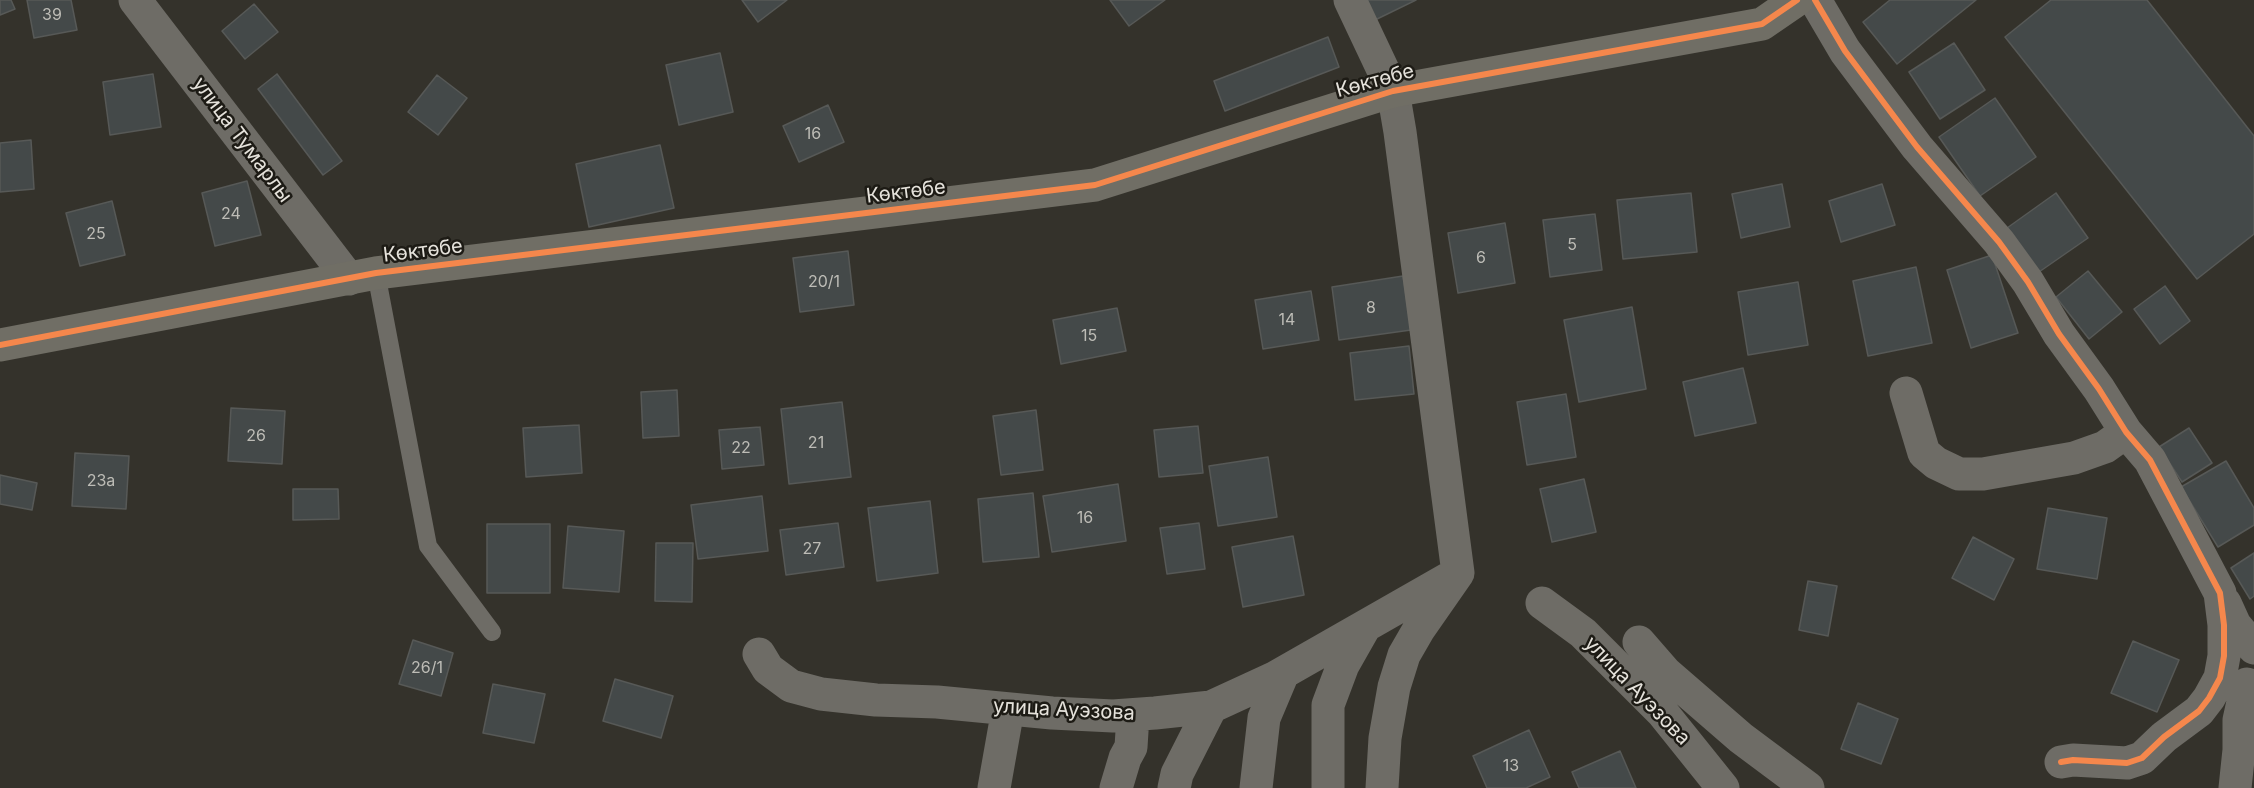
<!DOCTYPE html>
<meta charset="utf-8">
<style>
body{margin:0}
canvas{display:block;background:#34322b}
</style>
<canvas width="2254" height="788"></canvas>
<script>
const context = document.querySelector('canvas').getContext('2d');
context.lineJoin = 'round';
function fill(path, color) { context.fillStyle = color; context.fill(path, 'evenodd'); }
const shape = rows => new Path2D(rows.map(r => 'M' + r).join(''));
function strokePath(path, color, width, dash) { context.strokeStyle = color; context.lineWidth = width; context.lineCap = dash ? 'butt' : 'round'; context.setLineDash(dash || []); context.stroke(path); }
function label(font, color, halo, rows, align = 'center') {
  context.font = font + ' Inter,sans-serif'; context.lineWidth = 5; context.setLineDash([]); context.textBaseline = 'middle'; context.strokeStyle = halo; context.fillStyle = color; for (const [text, x, y, turn = 0] of rows) {
    context.save(); context.translate(x, y); context.rotate((+turn || 0) * Math.PI / 180); context.textAlign = isNaN(turn) ? turn : align; if (halo) context.strokeText(text, 0, 0); context.fillText(text, 0, 0); context.restore();
  }
}
const building = shape([
 [0,0,11,0,15,9,0,15,0,0],
 [27,0,71,0,77,30,34,38,27,0],
 [742,0,787,0,758,22,742,0],
 [1110,0,1165,0,1129,26,1110,0],
 [1365,0,1416,0,1375,20,1365,0],
 [1890,0,1976,0,1897,64,1863,22,1890,0],
 [2051,0,2147,0,2254,136,2254,234,2197,279,2005,37,2051,0],
 [254,4,278,32,245,59,222,31,254,4],
 [1328,37,1339,67,1225,111,1214,81,1328,37],
 [1954,43,1985,90,1940,119,1909,72,1954,43],
 [720,53,733,112,679,125,666,65,720,53],
 [153,74,161,127,110,135,103,82,153,74],
 [277,74,342,161,323,175,258,89,277,74],
 [437,75,467,98,438,135,408,112,437,75],
 [1995,98,2036,157,1980,196,1939,137,1995,98],
 [828,105,844,142,799,162,783,126,828,105],
 [31,140,34,189,0,192,0,143,31,140],
 [660,145,674,208,589,227,576,164,660,145],
 [247,181,261,235,215,246,202,193,247,181],
 [1782,184,1790,227,1741,238,1732,194,1782,184],
 [1882,184,1895,225,1841,242,1829,201,1882,184],
 [1691,193,1697,252,1623,259,1617,200,1691,193],
 [2056,193,2088,238,2039,272,2007,228,2056,193],
 [112,201,125,255,80,266,66,213,112,201],
 [1595,214,1602,270,1550,277,1543,220,1595,214],
 [1505,223,1515,283,1458,293,1448,233,1505,223],
 [848,251,854,305,800,312,793,258,848,251],
 [1992,255,2018,333,1971,348,1947,270,1992,255],
 [1916,267,1932,343,1868,356,1853,281,1916,267],
 [2088,271,2122,312,2089,339,2056,297,2088,271],
 [1403,276,1411,330,1339,340,1332,287,1403,276],
 [1798,282,1808,345,1748,355,1738,292,1798,282],
 [2165,286,2190,321,2160,344,2134,309,2165,286],
 [1311,291,1319,340,1263,349,1255,300,1311,291],
 [1632,307,1646,389,1579,402,1564,320,1632,307],
 [1117,308,1126,351,1061,364,1053,320,1117,308],
 [1409,346,1414,394,1355,400,1350,353,1409,346],
 [1743,368,1756,423,1695,436,1683,382,1743,368],
 [677,390,679,436,643,438,641,392,677,390],
 [1566,394,1576,457,1527,465,1517,402,1566,394],
 [842,402,851,477,789,484,781,409,842,402],
 [231,408,285,411,282,464,228,461,231,408],
 [1036,410,1043,470,1001,475,993,416,1036,410],
 [579,425,582,473,526,477,523,428,579,425],
 [1198,426,1203,473,1159,477,1154,430,1198,426],
 [760,427,764,465,722,469,719,430,760,427],
 [2189,428,2212,463,2182,482,2159,447,2189,428],
 [75,453,129,456,126,509,72,506,75,453],
 [1268,457,1277,517,1218,526,1209,466,1268,457],
 [2226,461,2254,508,2254,525,2218,547,2181,487,2226,461],
 [0,475,37,483,32,510,0,504,0,475],
 [1584,479,1596,532,1552,542,1540,489,1584,479],
 [1118,484,1126,541,1052,552,1043,496,1118,484],
 [293,489,338,489,339,519,293,520,293,489],
 [1033,493,1039,557,983,562,978,499,1033,493],
 [762,496,768,551,698,559,691,505,762,496],
 [930,501,938,573,877,581,868,508,930,501],
 [2048,508,2107,518,2097,579,2037,569,2048,508],
 [838,523,844,567,786,575,780,530,838,523],
 [1199,523,1205,569,1167,574,1160,528,1199,523],
 [487,524,550,524,550,593,487,593,487,524],
 [568,526,624,531,619,592,563,588,568,526],
 [1293,536,1304,595,1243,607,1232,547,1293,536],
 [1973,537,2014,559,1994,600,1952,578,1973,537],
 [656,543,693,543,692,602,655,601,656,543],
 [2254,553,2254,596,2250,599,2231,568,2254,553],
 [1808,581,1837,586,1828,636,1799,630,1808,581],
 [413,640,453,653,441,696,399,684,413,640],
 [2133,641,2179,660,2157,712,2111,693,2133,641],
 [615,679,673,696,661,738,603,721,615,679],
 [493,684,545,694,534,743,483,733,493,684],
 [1858,703,1898,719,1881,764,1841,749,1858,703],
 [1529,730,1550,777,1526,788,1487,788,1473,756,1529,730],
 [1620,751,1636,788,1579,788,1572,772,1620,751]
]);
const lane = shape([
 [376,273,428,546,492,632]
]);
const street = shape([
 [135,0,349,279],
 [1350,0,1393,91,1400,132,1458,573,1419,629,1404,655,1394,687,1385,738,1382,788],
 [1815,0,1845,51,1917,147,1999,242,2028,282,2059,334,2099,389,2126,432,2150,460,2220,593,2224,625,2224,656,2220,678,2209,698,2199,711,2164,737,2142,758,2127,763,2073,760,2061,762],
 [1906,393,1924,453,1936,463,1959,474,1983,474,2074,458,2105,447,2126,432],
 [1542,603,1583,633,1662,712,1723,788],
 [2225,603,2235,625,2254,648],
 [1639,642,1666,673,1741,738,1808,788],
 [759,654,768,669,791,686,821,694,876,700,937,702,1052,713,1113,716,1155,713,1211,707,1274,678,1451,577],
 [994,788,1008,709],
 [1116,788,1125,758,1131,747,1133,715],
 [1174,788,1177,774,1211,707],
 [1256,788,1264,718,1283,673],
 [1328,788,1328,705,1343,665,1364,628],
 [2235,788,2239,750,2239,720,2247,684]
]);
const secondary = shape([
 [0,345,376,273,1095,185,1393,91,1762,24,1797,0]
]);
const cycleway = shape([
 [1815,0,1845,51,1917,147,1999,242,2028,282,2059,334,2099,389,2126,432,2150,460,2220,593,2224,625,2224,656,2220,678,2209,698,2199,711,2164,737,2142,758,2127,763,2073,760,2061,762],
 [0,345,376,273,1095,185,1393,91,1762,24,1797,0]
]);
const numberNames = [
 ["39",52,15],
 ["16",813,134],
 ["24",231,214],
 ["25",96,234],
 ["5",1572,245],
 ["6",1481,258],
 ["20/1",824,282],
 ["8",1371,308],
 ["14",1287,320],
 ["15",1089,336],
 ["26",256,436],
 ["21",816,443],
 ["22",741,448],
 ["23а",101,481],
 ["16",1085,518],
 ["27",812,549],
 ["26/1",427,668],
 ["13",1511,766]
];
const streetNames = [
 ["Көктөбе",1375,81,-15],
 ["улица Тумарлы",242,140,53],
 ["Көктөбе",906,192,-7],
 ["Көктөбе",423,251,-7],
 ["улица Ауэзова",1637,691,46],
 ["улица Ауэзова",1064,710,3]
];
fill(building, '#444949');
strokePath(building, '#575957', 1.5);
strokePath(lane, '#6e6c66', 18);
strokePath(street, '#6e6c66', 33);
strokePath(secondary, '#706e65', 33);
strokePath(cycleway, '#f5874c', 6);
label('16px', '#bdbcb6', null, numberNames);
label('20px', '#e5e2db', '#1d1b15', streetNames);
</script>
